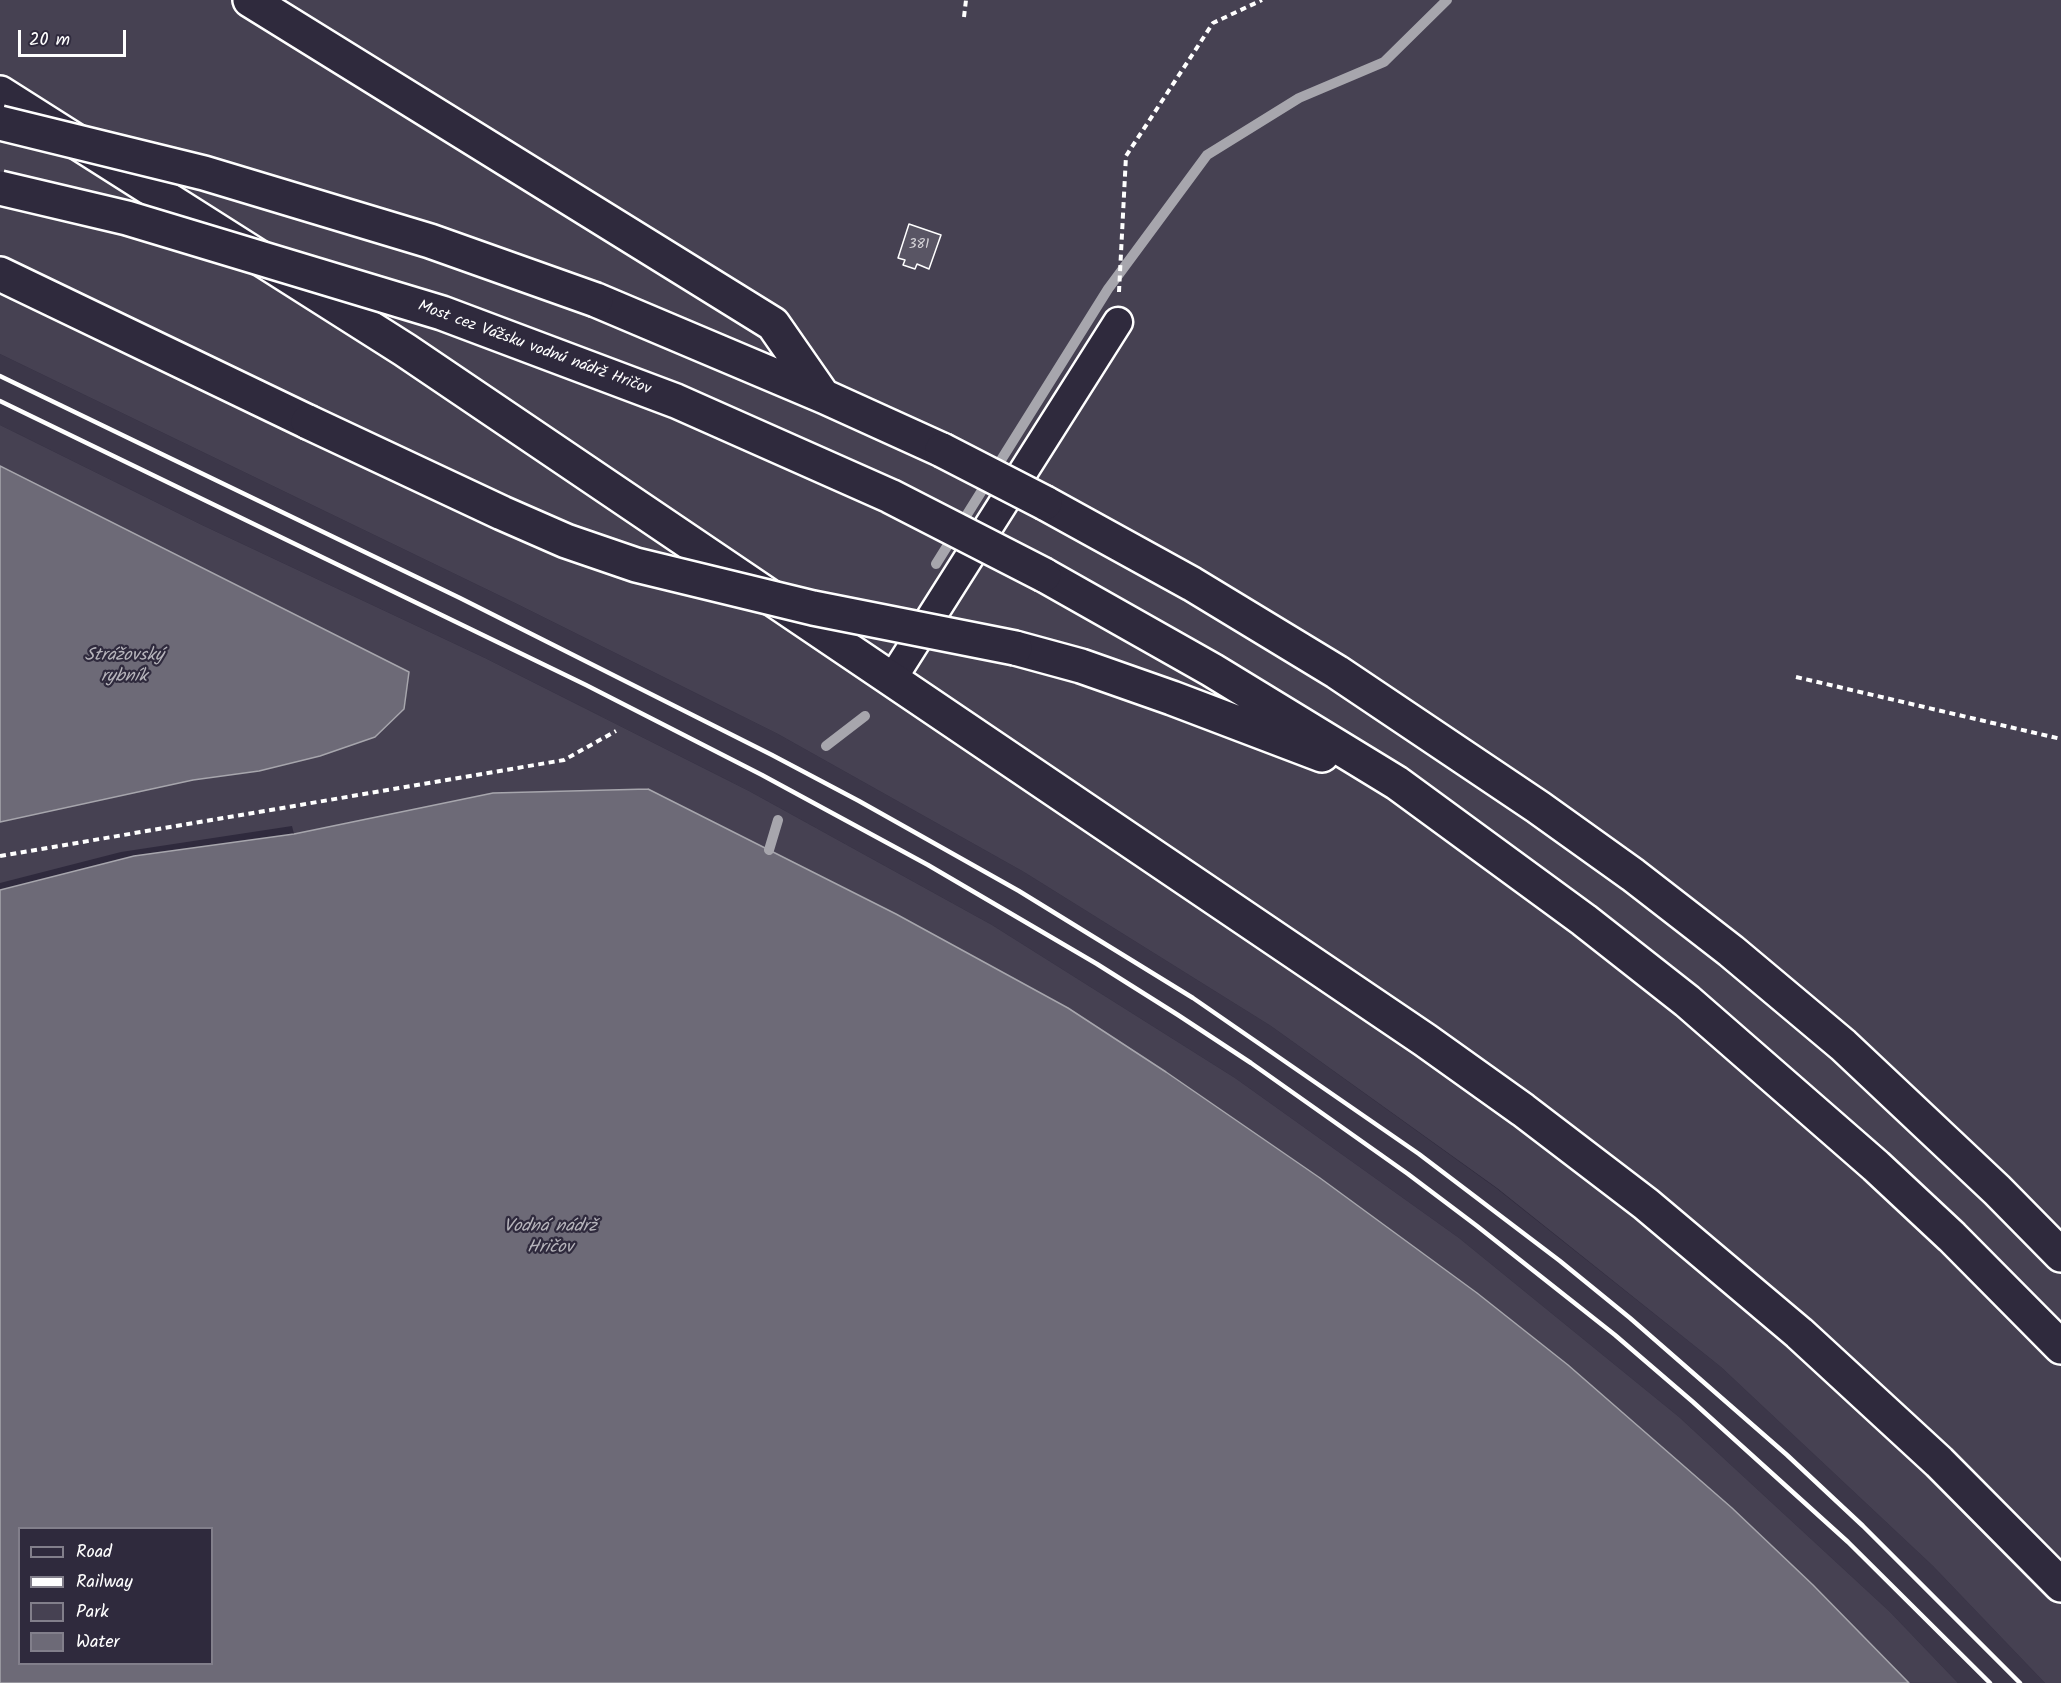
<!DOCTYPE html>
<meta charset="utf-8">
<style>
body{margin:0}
#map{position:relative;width:2061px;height:1683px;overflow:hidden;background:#2f2a3d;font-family:Kalam,sans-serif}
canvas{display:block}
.legend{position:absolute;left:18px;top:1527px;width:195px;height:138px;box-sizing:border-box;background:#2f2a3d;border:2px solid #827f8b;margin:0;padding:8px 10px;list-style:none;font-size:18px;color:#fff}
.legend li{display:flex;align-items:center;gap:12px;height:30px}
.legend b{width:30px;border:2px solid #827f8b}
.scale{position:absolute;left:18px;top:30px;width:108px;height:27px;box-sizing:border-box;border:3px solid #fff;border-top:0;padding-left:8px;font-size:18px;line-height:21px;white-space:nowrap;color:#fff;-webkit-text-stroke:4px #2f2a3d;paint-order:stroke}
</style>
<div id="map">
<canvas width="2061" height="1683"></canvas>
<ul class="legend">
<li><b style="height:8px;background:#2f2a3d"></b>Road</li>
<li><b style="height:8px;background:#fff"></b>Railway</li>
<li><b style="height:16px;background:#464152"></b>Park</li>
<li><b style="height:16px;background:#6d6a77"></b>Water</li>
</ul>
<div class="scale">20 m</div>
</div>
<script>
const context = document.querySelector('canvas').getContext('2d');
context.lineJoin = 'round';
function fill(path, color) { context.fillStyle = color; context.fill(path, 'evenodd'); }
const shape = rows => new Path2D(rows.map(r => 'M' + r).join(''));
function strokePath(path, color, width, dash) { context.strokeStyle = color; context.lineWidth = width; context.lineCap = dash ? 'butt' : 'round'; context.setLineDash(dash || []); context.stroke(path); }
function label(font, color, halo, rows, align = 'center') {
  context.font = font + ' Kalam,sans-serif'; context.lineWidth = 4.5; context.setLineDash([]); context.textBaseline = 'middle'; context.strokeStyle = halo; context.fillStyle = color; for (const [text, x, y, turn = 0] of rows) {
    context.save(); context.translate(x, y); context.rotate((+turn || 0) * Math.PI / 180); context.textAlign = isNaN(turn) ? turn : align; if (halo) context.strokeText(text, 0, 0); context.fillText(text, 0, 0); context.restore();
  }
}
const built = shape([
 [0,354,515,603,778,734,1024,872,1271,1026,1496,1188,1721,1367,1933,1566,2045,1683,1958,1683,1890,1612,1679,1417,1459,1238,1235,1078,992,925,749,791,485,658,202,525,0,425]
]);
const green = shape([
 [0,0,2061,0,2061,1683,2045,1683,1933,1566,1721,1367,1497,1188,1271,1026,1024,872,778,734,515,603,0,354],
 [0,425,202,525,485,658,749,791,992,925,1235,1078,1459,1238,1679,1417,1890,1612,1958,1683,1909,1683,1813,1585,1732,1508,1568,1365,1477,1293,1320,1178,1068,1008,896,914,648,789,294,834,292,826,121,852,0,883,0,822,193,780,259,771,320,756,375,737,404,709,409,673,0,466]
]);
const water = shape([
 [0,466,409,672,404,709,375,737,320,756,259,771,193,780,0,822,0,466],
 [648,789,896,914,1068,1008,1166,1072,1320,1178,1477,1293,1568,1365,1732,1508,1813,1585,1909,1683,0,1683,0,890,134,856,294,834,493,793,648,789],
 [212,1528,212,1664,20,1664,20,1528,212,1528]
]);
const stream = shape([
 [936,564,1108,289,1207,155,1299,98,1384,62,1447,0],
 [826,746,865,716],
 [769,850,778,820]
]);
const building = shape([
 [909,224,941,235,929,269,917,264,915,269,903,265,905,260,898,258,909,224]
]);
const path = shape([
 [964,17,966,0],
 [1119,292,1126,156,1213,23,1262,0],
 [1796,677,2061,739],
 [0,856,564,760,616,731]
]);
const minor = shape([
 [892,679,1118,322]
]);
const primary = shape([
 [0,93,405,350,1425,1040,1523,1110,1646,1204,1799,1333,1939,1462,2061,1585]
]);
const motorway = shape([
 [250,0,773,324,823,396],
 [0,274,308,422],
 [596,300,823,396,942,450],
 [1045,503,1192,584,1337,672,1538,807,1633,875,1731,951,1843,1045,1997,1190,2061,1255],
 [1044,575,1212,670,1397,783,1584,920,1687,1001,1876,1166,1952,1237,2061,1347],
 [1015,648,1081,666,1172,698,1322,755]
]);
const rail = shape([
 [0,376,460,598,772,755,859,801,1019,891,1193,998,1419,1154,1560,1261,1630,1318,1787,1455,1863,1526,2020,1683],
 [0,401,586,685,762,775,928,865,1097,964,1178,1015,1251,1063,1408,1174,1477,1226,1615,1335,1693,1402,1848,1542,1990,1683]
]);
const motorwayBridge = shape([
 [0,123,204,173,430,241,596,300],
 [0,188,127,218,442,313,676,401,890,496,1044,575],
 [308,422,502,513,566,541,636,565,813,608,1015,648],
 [942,450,1045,503]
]);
const numberNames = [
 ["381",919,246]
];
const streetNames = [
 ["Most cez Vážsku vodnú nádrž Hričov",534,349,20]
];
const waterNames = [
 ["Strážovský",124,657],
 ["rybník",124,678],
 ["Vodná nádrž",550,1228],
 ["Hričov",550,1249]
];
fill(built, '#3c3749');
fill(green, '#464152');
fill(water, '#6d6a77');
strokePath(water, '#a7a6ad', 1.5);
strokePath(stream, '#a7a6ad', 10);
fill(building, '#595564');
strokePath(building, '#fff', 1.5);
strokePath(minor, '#fff', 33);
strokePath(primary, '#fff', 38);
strokePath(motorway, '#fff', 38);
strokePath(path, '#fff', 4, [6, 4.5]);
strokePath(minor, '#2f2a3d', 28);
strokePath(primary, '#2f2a3d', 33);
strokePath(motorway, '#2f2a3d', 33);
strokePath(rail, '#fff', 4.5);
strokePath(motorwayBridge, '#fff', 38, []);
strokePath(motorwayBridge, '#2f2a3d', 33);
label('14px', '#d6d4d8', null, numberNames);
label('16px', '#fff', '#2f2a3d', streetNames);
label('italic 18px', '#b6b4bb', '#2f2a3d', waterNames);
</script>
